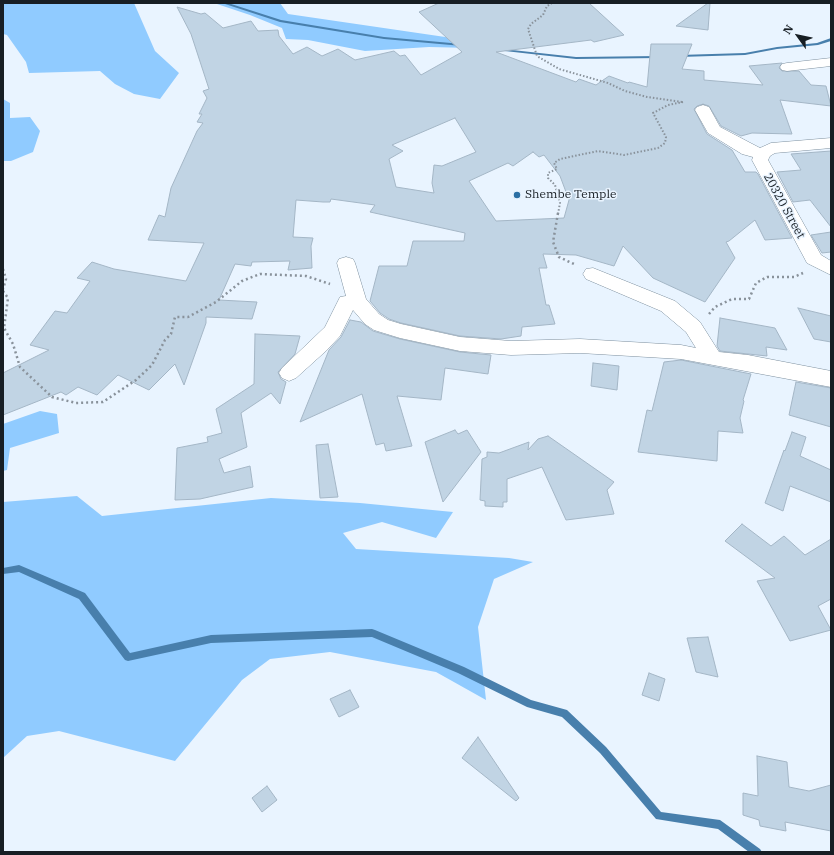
<!DOCTYPE html>
<style>
body{margin:0}
#map{position:relative;width:834px;height:855px;overflow:hidden;background:#e9f4ff;font-family:"IBM Plex Serif",serif}
canvas{display:block}
.frame{position:absolute;inset:0;border:4px solid #171e24;pointer-events:none}
.north{position:absolute;left:778px;top:16px;width:40px;height:40px;-webkit-text-stroke:3px #e9f4ff;paint-order:stroke;rotate:303deg;font-size:11px;font-weight:700;line-height:16px;text-align:center;color:#171e24}
.north::after{content:'';display:block;margin:auto;width:14px;height:18px;background:#171e24;clip-path:polygon(50% 0,100% 100%,50% 72%,0 100%)}
</style>
<div id="map">
<canvas width="834" height="855"></canvas>
<div class="frame"></div>
<div class="north">N</div>
</div>
<script>
const context = document.querySelector('canvas').getContext('2d');
context.lineJoin = 'round';
function fill(path, color) { context.fillStyle = color; context.fill(path, 'evenodd'); }
const shape = rows => new Path2D(rows.map(r => 'M' + r).join(''));
function strokePath(path, color, width, dash) { context.strokeStyle = color; context.lineWidth = width; context.lineCap = dash ? 'butt' : 'round'; context.setLineDash(dash || []); context.stroke(path); }
function label(font, color, halo, rows, align = 'center') {
  context.font = font + ' "IBM Plex Serif",serif'; context.lineWidth = 3; context.setLineDash([]); context.textBaseline = 'middle'; context.strokeStyle = halo; context.fillStyle = color; for (const [text, x, y, turn = 0] of rows) {
    context.save(); context.translate(x, y); context.rotate((+turn || 0) * Math.PI / 180); context.textAlign = isNaN(turn) ? turn : align; if (halo) context.strokeText(text, 0, 0); context.fillText(text, 0, 0); context.restore();
  }
}
const forest = shape([
 [3,3,134,3,155,51,179,73,160,99,134,94,115,84,100,71,29,73,26,62,7,35,3,34],
 [214,3,280,3,288,14,452,38,473,48,429,47,365,51,308,40,286,39,282,28,250,15],
 [3,99,10,103,10,118,30,117,40,131,33,152,11,161,3,161],
 [40,411,57,414,59,433,10,448,7,470,3,471,3,424],
 [77,496,102,516,271,498,360,503,453,512,436,538,382,522,343,533,356,549,509,558,533,562,494,579,478,627,486,700,436,672,330,652,270,659,242,680,175,761,59,731,27,736,3,758,3,502]
]);
const stream = shape([
 [222,3,228,3,281,20,384,37,462,44,464,45,462,46,384,39,280,22,222,3],
 [831,38,831,41,818,45,777,49,745,55,679,57,677,56,679,55,745,53,777,47,817,43,831,38],
 [494,48,576,57,659,56,661,57,659,58,576,59,496,50,494,49,494,48],
 [19,565,85,593,130,653,211,635,372,629,375,630,464,667,531,700,567,710,606,747,661,812,720,820,760,849,762,852,749,852,718,829,656,819,600,753,562,717,527,707,458,673,372,637,211,643,128,661,125,660,79,599,19,572,3,574,3,568,19,565]
]);
const building = shape([
 [439,3,589,3,624,35,594,42,591,40,496,52,576,82,579,79,596,85,609,76,628,83,629,82,647,87,651,44,692,44,682,69,704,71,704,80,763,85,749,66,782,63,779,68,782,71,799,71,811,85,826,86,831,106,780,100,792,134,752,133,741,136,721,126,709,106,703,104,697,106,694,109,707,134,732,150,745,172,756,172,758,174,792,238,765,240,755,220,729,241,726,242,735,258,705,302,653,278,623,246,614,266,576,255,543,254,547,268,539,268,546,305,549,305,555,324,522,327,521,336,501,339,460,336,401,323,389,319,380,313,370,301,379,266,407,266,413,241,464,241,465,233,370,212,375,205,331,199,330,202,323,202,296,200,293,237,313,238,311,246,312,268,288,270,290,261,252,262,251,266,235,264,219,300,257,302,252,319,206,317,206,323,184,385,175,364,149,390,118,375,97,395,78,387,66,395,61,392,3,415,3,373,49,350,30,345,55,311,67,313,90,281,77,278,92,262,114,269,186,281,204,243,148,240,159,215,165,217,171,188,197,131,203,123,197,122,202,114,199,114,207,98,203,91,209,89,191,34,177,7,201,14,205,13,223,28,251,21,258,31,278,30,279,36,293,54,307,47,322,56,338,49,355,60,394,51,400,56,405,55,421,75,462,52,419,12,439,3],
 [455,118,476,152,442,166,434,165,432,183,434,193,396,187,389,159,403,151,392,145,455,118],
 [533,152,539,157,544,155,560,176,569,200,564,218,496,221,469,181,508,163,513,166,533,152],
 [708,3,710,3,708,30,676,26,708,3],
 [831,151,831,227,810,200,793,202,777,172,801,170,791,154,831,151],
 [831,232,831,252,822,253,811,235,831,232],
 [798,308,831,316,831,342,814,339,798,308],
 [720,318,775,328,787,350,766,347,767,356,720,351,717,346,720,318],
 [350,320,361,322,373,331,400,339,460,352,491,355,488,374,445,368,441,400,397,396,412,446,386,451,384,443,376,445,362,394,300,422,329,350,341,337,350,320],
 [255,334,300,336,295,354,278,372,281,379,286,382,280,404,271,393,241,413,247,447,219,459,224,473,250,466,253,487,200,499,175,500,177,448,208,442,207,437,222,433,216,409,254,384,255,334],
 [681,360,751,374,743,400,744,401,740,418,743,433,718,431,717,461,638,452,647,410,652,411,664,362,681,360],
 [593,363,619,366,617,390,591,386,593,363],
 [796,382,831,388,831,427,789,415,796,382],
 [455,430,458,434,467,430,481,452,443,502,425,442,455,430],
 [792,432,806,437,800,456,831,470,831,502,790,486,783,511,765,503,784,450,785,451,792,432],
 [548,436,614,482,607,490,614,514,566,520,542,467,507,479,507,502,503,502,503,507,485,506,485,501,480,500,482,459,487,457,487,452,499,453,529,442,528,450,538,439,548,436],
 [328,444,338,497,320,498,316,445,328,444],
 [742,524,771,546,784,536,805,555,831,539,831,599,818,606,831,630,790,641,757,581,775,578,725,541,742,524],
 [708,637,718,677,696,672,687,638,708,637],
 [649,673,665,679,659,701,642,695,649,673],
 [350,690,359,707,339,717,330,699,350,690],
 [478,737,519,798,516,801,462,758,478,737],
 [757,756,787,762,789,787,809,791,831,785,831,831,785,822,786,831,760,826,759,820,743,815,743,793,758,796,757,756],
 [267,786,277,800,262,812,252,798,267,786]
]);
const pathFar1 = shape([
 [552,3,547,6,543,15,531,24,528,29,537,56,559,69,608,83,625,91,647,97,682,102],
 [558,214,560,203,555,185,548,178,548,173,557,169,554,163,560,159,598,151,624,155,658,148,665,143,666,137,653,113,668,105,683,102]
]);
const path = shape([
 [558,213,553,242,559,257,576,265],
 [3,269,6,279,3,289],
 [3,291,8,298,4,328,13,344,20,367,52,397,76,403,103,402,136,380,152,365,165,340,171,334,175,317,188,317,216,302,242,281,260,274,306,276,330,284],
 [709,314,715,307,732,299,749,299,756,283,767,277,794,277,803,273]
]);
const minor = shape([
 [831,58,831,66,787,71,782,70,780,67,782,64,787,63,831,58],
 [703,105,709,107,720,127,760,148,771,143,831,138,831,148,775,153,770,156,768,160,821,255,831,261,831,275,807,263,752,160,753,157,742,154,708,133,695,110,697,107,703,105],
 [346,257,353,259,355,263,366,299,379,314,388,320,401,324,460,337,511,341,580,339,681,345,696,348,686,332,661,311,586,279,583,274,586,269,593,268,675,301,700,322,719,352,748,355,831,371,831,387,681,359,580,353,511,355,460,351,400,338,374,330,365,324,353,310,340,336,327,350,296,378,289,381,282,378,279,373,282,368,325,327,340,297,346,296,337,263,339,259,346,257]
]);
const markers = [
 [517,195,4,"#2b6fa4"]
];
const farPoinames = [
 ["Shembe Temple",525,195]
];
const farStreetnames = [
 ["20320 Street",784,206,61]
];
fill(forest, '#90cbff');
fill(stream, '#487fac');
fill(building, '#c1d4e4');
strokePath(building, '#a4b6c6', 1);
strokePath(minor, '#7e909f', 1);
strokePath(pathFar1, '#89929b', 2, [1.5, 2]);
strokePath(path, '#89929b', 2.5, [2, 3]);
fill(minor, '#fff');
for (const [x, y, r, color] of markers) { const dot = new Path2D(); dot.arc(x, y, r, 0, 2 * Math.PI); context.fillStyle = color; context.fill(dot); strokePath(dot, '#e9f4ff', 1.5); }
label('12px', '#171e24', '#e9f4ff', farPoinames, 'left');
label('12px', '#171e24', '#e9f4ff', farStreetnames);
</script>
